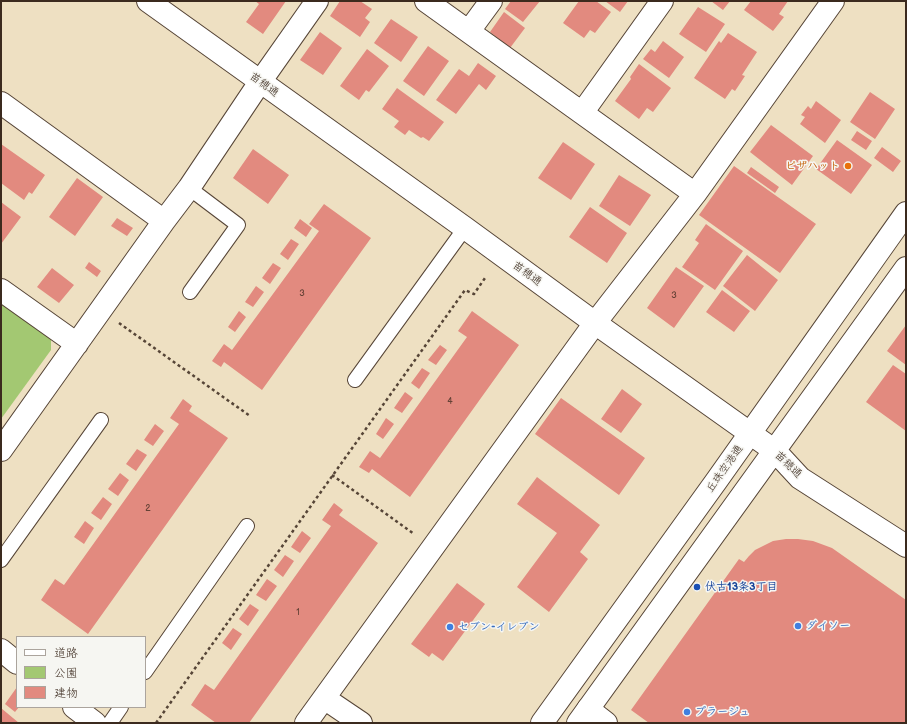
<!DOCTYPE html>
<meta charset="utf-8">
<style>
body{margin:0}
#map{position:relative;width:907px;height:724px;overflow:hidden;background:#eee0c2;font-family:"Balsamiq Sans","Klee One",sans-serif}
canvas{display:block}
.frame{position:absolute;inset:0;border:2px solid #3b2a1e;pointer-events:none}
.legend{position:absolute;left:16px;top:636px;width:130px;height:72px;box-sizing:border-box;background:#f6f6f2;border:1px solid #aba49d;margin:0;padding:5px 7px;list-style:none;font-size:12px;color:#3b2a1e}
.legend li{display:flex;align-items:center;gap:8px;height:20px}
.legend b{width:20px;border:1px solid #aba49d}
</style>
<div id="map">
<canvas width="907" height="724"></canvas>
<div class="frame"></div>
<ul class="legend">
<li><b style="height:5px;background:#fff"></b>道路</li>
<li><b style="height:11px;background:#a3c872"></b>公園</li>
<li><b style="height:11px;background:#e28a7f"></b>建物</li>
</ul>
</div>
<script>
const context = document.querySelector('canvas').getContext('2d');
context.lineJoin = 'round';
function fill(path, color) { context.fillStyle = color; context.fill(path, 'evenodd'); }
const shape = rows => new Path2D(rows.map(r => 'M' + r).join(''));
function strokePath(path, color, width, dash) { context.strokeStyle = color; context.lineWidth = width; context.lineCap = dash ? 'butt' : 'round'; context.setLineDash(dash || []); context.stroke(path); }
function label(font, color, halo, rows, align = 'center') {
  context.font = font + ' "Balsamiq Sans","Klee One",sans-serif'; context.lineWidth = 3; context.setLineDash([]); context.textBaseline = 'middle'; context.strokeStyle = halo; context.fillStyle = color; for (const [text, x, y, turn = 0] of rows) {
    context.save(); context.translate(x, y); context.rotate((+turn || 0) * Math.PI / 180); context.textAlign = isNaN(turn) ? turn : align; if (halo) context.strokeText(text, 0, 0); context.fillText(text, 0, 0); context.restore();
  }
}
const green = shape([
 [1,303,51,338,51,350,1,419]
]);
const building = shape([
 [255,1,286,1,263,34,246,22,259,4],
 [340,1,360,1,372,9,365,18,370,22,360,37,330,16],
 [511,1,540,1,523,22,505,9],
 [579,1,596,1,611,12,595,33,590,30,584,38,563,23],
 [605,1,628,1,620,12],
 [711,1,730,1,723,10],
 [751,1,788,1,779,14,784,17,773,31,744,10],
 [698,7,725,24,706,52,679,34],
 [504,12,525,28,510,48,490,32],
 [391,19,418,37,401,62,374,43],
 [320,32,342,48,323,75,300,60],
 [728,33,757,52,742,75,745,76,735,91,732,89,725,99,694,78,719,41,721,43],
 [663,41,684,57,669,78,643,59,651,49,655,52],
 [428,46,449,61,424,96,403,81],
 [367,49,389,66,369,92,366,90,359,100,340,86],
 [478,63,496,76,486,90,479,84,456,114,436,100,459,69,469,76],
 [639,64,671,88,653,112,647,108,639,119,615,101,631,79,630,77],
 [397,88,444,122,429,141,423,137,421,138,409,130,405,135,394,127,399,121,382,109],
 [870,92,895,109,875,139,850,122],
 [816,101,841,120,825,143,800,124,805,117,801,115,808,106,811,109],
 [771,125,813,156,792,185,750,152],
 [857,131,872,141,866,150,851,140],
 [837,140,872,165,851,194,816,169],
 [563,142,595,164,571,200,538,178],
 [1,144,45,175,32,194,29,192,24,200,1,183],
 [882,147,901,161,893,172,874,158],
 [253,149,289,175,268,204,233,178],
 [734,166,816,224,780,273,699,215],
 [751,167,779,187,775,193,747,173],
 [619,175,651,195,630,226,599,206],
 [77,178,103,197,75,236,49,217],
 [1,202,21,217,1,244],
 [324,204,371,238,262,390,224,362,221,367,212,361,224,344,232,350,319,231,309,224],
 [590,207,627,233,607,263,569,237],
 [117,218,133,228,127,236,111,226],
 [300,219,312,228,306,237,294,228],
 [706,224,743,251,715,290,682,267,699,243,695,240],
 [291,239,299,244,288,260,280,254],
 [747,255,778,280,755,311,723,286],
 [89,262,101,271,97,277,85,268],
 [273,263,281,268,270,284,262,278],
 [676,267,704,286,674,328,647,308],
 [52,268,74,285,59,303,37,287],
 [256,286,264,292,253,307,245,302],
 [722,290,750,311,734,332,706,312],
 [239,311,246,317,235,332,228,327],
 [472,311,519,345,410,497,372,469,369,473,359,467,370,451,380,458,467,337,458,331],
 [906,325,906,365,887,351],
 [440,345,447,350,436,365,428,360],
 [893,365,906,374,906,431,866,402],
 [422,368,430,373,419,389,411,383],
 [622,389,642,404,621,433,601,419],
 [405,392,413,398,402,413,394,408],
 [561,398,645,458,619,495,535,434],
 [183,399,192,406,189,411,228,438,88,634,41,600,55,579,64,585,179,424,170,418],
 [386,418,394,424,383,439,376,434],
 [155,424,164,431,153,446,144,440],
 [137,449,147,455,136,471,126,464],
 [120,473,129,480,118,496,108,489],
 [537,477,600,525,580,552,588,559,549,612,517,587,557,533,517,504],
 [103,497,112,504,101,520,91,513],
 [334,503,343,510,339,515,378,543,249,723,216,723,191,705,205,684,214,690,331,526,322,520],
 [85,521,94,528,84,544,74,537],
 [302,531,311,538,300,553,291,547],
 [786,539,798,539,813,541,832,548,906,600,906,723,649,723,631,710,739,559,744,562,749,556,755,550,773,541],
 [285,555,294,561,283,577,274,570],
 [267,579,277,586,266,601,256,595],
 [457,583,485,604,443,661,432,653,429,657,411,644],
 [250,604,259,610,248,626,239,619],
 [233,628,242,634,231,650,222,643],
 [17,687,17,707,19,707,15,712,5,704],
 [1,708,19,723,1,723]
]);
const path = shape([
 [119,323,250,416],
 [332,475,414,534],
 [156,723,465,290,474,294,485,278]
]);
const lane = shape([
 [189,188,238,225,190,292],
 [355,380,465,228],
 [1,560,101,420],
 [145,672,247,526],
 [110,723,121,707]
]);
const street = shape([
 [426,1,695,194],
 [469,31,491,1],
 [1,103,164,221],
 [582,113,662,1],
 [1,290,77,344],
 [1,450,164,221,189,188,260,82,317,1],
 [1,650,17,663],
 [324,698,361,723],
 [74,707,95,723],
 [588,709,606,723],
 [306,723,595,323,695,194,833,1]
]);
const secondary = shape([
 [148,1,465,228,595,323,775,451,800,478,906,546],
 [542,723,717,480,906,213],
 [578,723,906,268]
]);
const markers = [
 [848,166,4,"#e8710a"],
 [697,587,4,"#1a4fb4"],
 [798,626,4,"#3f7fe0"],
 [450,627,4,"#3f7fe0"],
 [687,712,4,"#3f7fe0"]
];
const numberNames = [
 ["3",302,294],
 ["3",674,296],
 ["4",450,402],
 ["2",148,509],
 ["1",298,613]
];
const streetNames = [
 ["苗穂通",264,85,36],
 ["苗穂通",527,274,36],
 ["苗穂通",788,465,44],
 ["丘珠空港通",725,469,-55]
];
const foodNames = [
 ["ピザハット",840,166]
];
const transitNames = [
 ["伏古13条3丁目",705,587]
];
const shopNames = [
 ["ダイソー",806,626],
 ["セブン-イレブン",458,627],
 ["プラージュ",695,712]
];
fill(green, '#a3c872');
fill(building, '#e28a7f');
strokePath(lane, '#564537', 16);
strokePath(street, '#564537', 24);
strokePath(secondary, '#564537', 24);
strokePath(path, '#564537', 2.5, [3, 3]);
strokePath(lane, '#fff', 14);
strokePath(street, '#fff', 22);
strokePath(secondary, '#fff', 22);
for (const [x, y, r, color] of markers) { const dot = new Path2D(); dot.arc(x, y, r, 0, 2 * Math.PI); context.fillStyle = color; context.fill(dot); strokePath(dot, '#f6f6f2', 1.5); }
label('9px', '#654236', null, numberNames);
label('11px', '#3b2a1e', '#f6f6f2', streetNames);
label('bold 11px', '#c56008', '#f6f6f2', foodNames, 'right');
label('bold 11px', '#164399', '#f6f6f2', transitNames, 'left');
label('bold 11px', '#366cbe', '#f6f6f2', shopNames, 'left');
</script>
